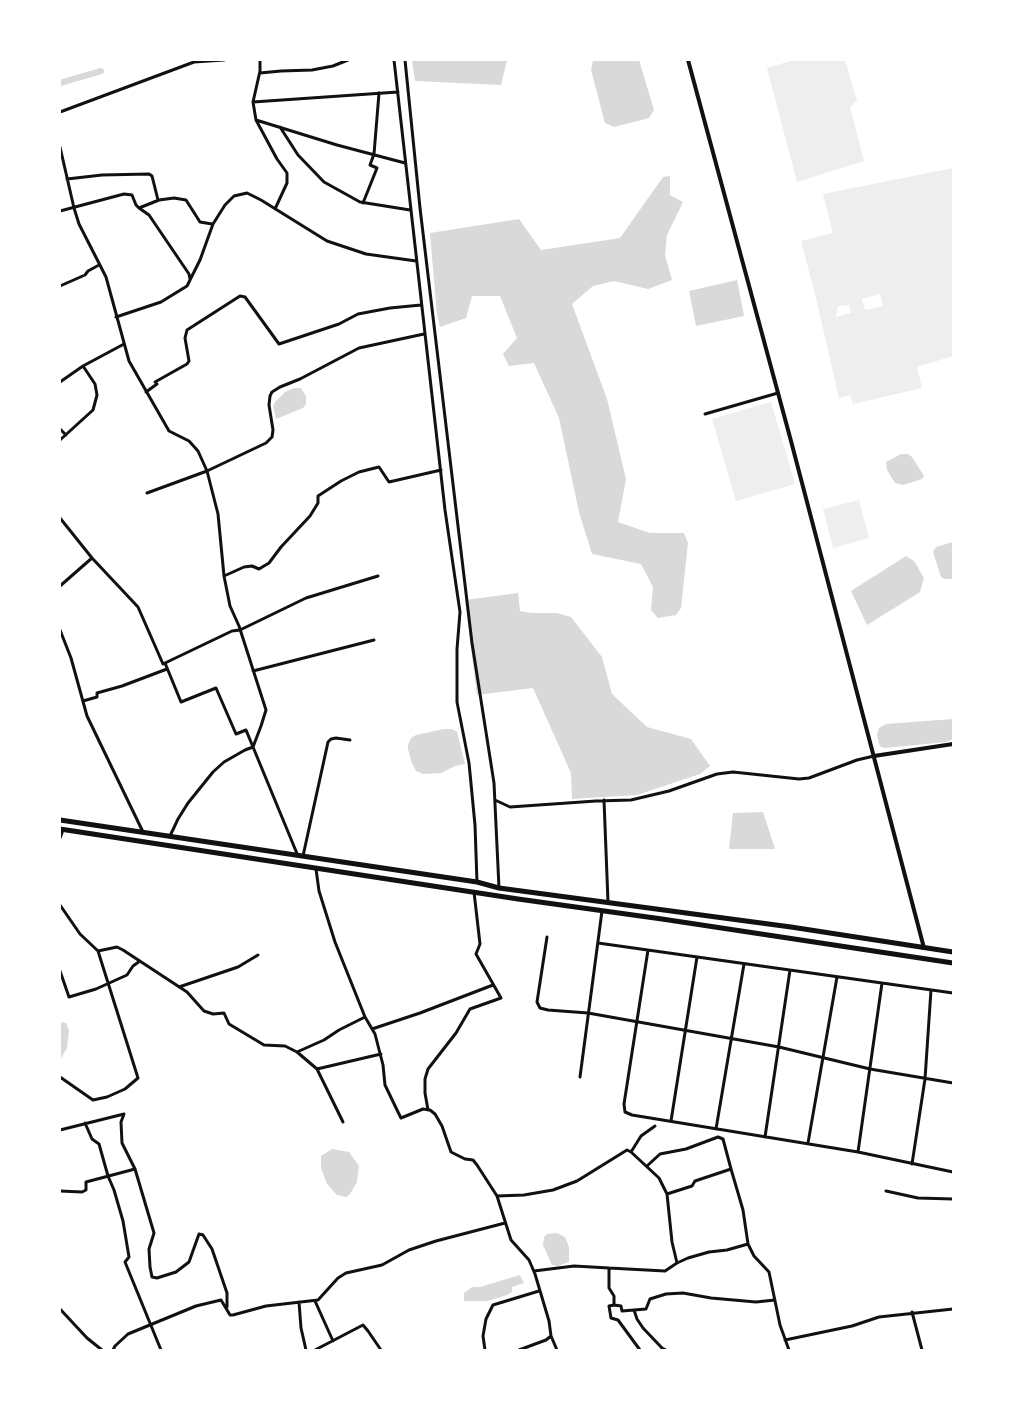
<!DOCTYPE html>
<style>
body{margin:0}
#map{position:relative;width:1013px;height:1410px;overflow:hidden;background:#fff;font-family:"Fira Sans Condensed",sans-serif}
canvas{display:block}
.frame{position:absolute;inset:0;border:61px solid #fff;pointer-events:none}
</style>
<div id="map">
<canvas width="1013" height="1410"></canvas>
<div class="frame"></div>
</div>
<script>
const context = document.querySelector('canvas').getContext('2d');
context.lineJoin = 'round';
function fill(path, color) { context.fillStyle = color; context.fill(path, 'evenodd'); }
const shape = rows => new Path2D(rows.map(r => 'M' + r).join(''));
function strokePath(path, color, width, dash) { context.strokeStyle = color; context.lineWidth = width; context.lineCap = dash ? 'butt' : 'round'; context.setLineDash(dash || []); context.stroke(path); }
const green = shape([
 [794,60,845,60,857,101,850,107,864,161,797,182,767,68],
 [953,168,953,340,952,341,953,356,917,367,922,388,853,404,850,395,839,398,816,298,801,241,833,233,823,194],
 [880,294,883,306,865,310,862,299],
 [849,305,851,313,836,317,838,306],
 [771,402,795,484,736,501,712,419],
 [859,500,869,538,833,548,823,509]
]);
const water = shape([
 [412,60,507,60,501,85,415,81],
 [593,60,639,60,654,110,649,118,614,127,605,123,591,70],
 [670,176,670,195,683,202,667,235,665,255,672,280,648,289,614,281,593,286,572,304,607,399,626,479,618,522,650,533,684,533,688,543,681,608,676,615,658,618,651,610,653,587,641,564,592,554,579,512,559,418,534,363,509,366,503,354,517,338,500,296,472,296,466,318,440,327,437,315,430,233,519,219,541,250,620,238,663,177],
 [737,280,744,316,696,326,689,291],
 [294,388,301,388,306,396,306,404,303,408,276,419,273,406,275,402,285,392],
 [901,454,908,454,912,457,924,476,922,479,903,485,895,483,887,470,886,462],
 [953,542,953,579,944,579,941,577,933,552,936,547],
 [906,556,914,561,924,578,920,592,867,625,851,591],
 [518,593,520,611,531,613,557,613,571,617,602,657,612,694,647,727,691,739,710,766,700,774,637,795,572,799,571,773,533,688,477,695,465,600],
 [953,719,953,739,946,742,885,748,881,747,879,744,877,735,879,728,886,724],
 [444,729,452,729,457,732,465,764,455,766,441,773,423,774,416,771,411,761,408,749,408,745,411,738,416,735],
 [763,812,775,849,729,849,733,813],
 [60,1022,66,1023,69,1030,67,1048,60,1060],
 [332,1149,349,1152,359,1166,357,1182,350,1194,346,1197,337,1195,327,1184,321,1168,321,1156],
 [557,1233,565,1237,569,1247,569,1262,558,1266,552,1265,543,1245,544,1237,547,1234],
 [520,1275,524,1283,512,1287,512,1292,507,1295,488,1301,464,1301,464,1293,472,1287,480,1287]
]);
const canal = shape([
 [60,83,101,71]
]);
const minor = shape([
 [260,60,260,71,253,102,256,120,277,159,287,173,287,183,275,209],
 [394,60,445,510,460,612,457,649,457,702,469,763,475,825,477,882],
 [405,60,420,208,472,643,494,783,499,888],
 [260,73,281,71,312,70,333,66,348,60],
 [253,102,398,92],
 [60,112,194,62,224,60],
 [256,120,337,145,405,163],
 [280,127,298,155,324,182,360,202,410,210],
 [60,147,74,208,79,224,106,277,129,361,169,431,189,441,198,451,207,471,218,514,224,576,230,606,239,626,266,710,261,726,253,747,298,856],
 [67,179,102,175,149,174,152,176,158,200],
 [363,203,377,168,370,165,374,154,379,93],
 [139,208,149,215,189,274,190,279],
 [60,211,124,194,132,195,136,205,139,208,159,200,174,198,186,200,200,222,212,224],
 [60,286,85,275,88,271,99,265],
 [116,317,161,302,187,286,200,260,213,224,225,205,234,196,247,193,261,200,327,241,366,254,416,261],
 [60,382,83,366],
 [146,392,157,384,155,382,187,364,189,361,185,338,187,330,240,296,245,297,279,344,339,324,358,314,390,308,421,305],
 [705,414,778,393],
 [60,429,66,435],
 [60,440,93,410,97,395,95,384,83,366,124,344],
 [147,493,207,471,266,443,272,437,273,430,269,405,270,396,272,392,280,387,300,379,359,348,424,334],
 [60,518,92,558,138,607,163,664,232,631,240,630,306,598,378,576],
 [224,576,244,567,252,566,259,569,269,563,281,547,310,516,318,503,318,496,341,481,359,472,379,467,389,482,441,470],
 [60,586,92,558],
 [60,630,71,658,87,716,143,832],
 [165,663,181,702,216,688,236,734,246,730,253,747,245,750,224,762,213,772,188,803,178,819,170,836],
 [253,671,374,640],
 [83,701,97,697,97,693,122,686,167,669],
 [495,800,510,807,596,801,631,800,669,791,717,774,733,772,799,779,809,778,857,760,874,756],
 [604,800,608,902],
 [60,838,63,830],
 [303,856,328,742,331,739,336,738,350,740],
 [316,869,319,891,335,942,365,1017,375,1034,383,1065,385,1085,398,1112,401,1118,423,1109,430,1110,435,1114,442,1126,451,1152,465,1159,473,1160,477,1165,497,1196,511,1240,529,1260,535,1274,549,1321,551,1336,546,1340,519,1350],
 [60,905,80,934,98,951,117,947,123,950,187,992,204,1011,213,1014,224,1013,229,1024,264,1045,285,1046,297,1052,324,1040,339,1030,365,1017],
 [547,937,537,1002,540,1008,548,1010,588,1013,779,1047,870,1069,953,1083],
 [598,943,953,993],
 [648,950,624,1104,625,1112,632,1115,858,1152,953,1172],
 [60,971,69,997,96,989,127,975,133,966,140,961],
 [179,987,238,967,258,955],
 [372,1029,420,1013,493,985],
 [297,1052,317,1069,343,1122],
 [317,1069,381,1054],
 [60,1077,93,1100,107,1097,125,1089,138,1078,98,951],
 [580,1077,602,911],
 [428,1110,425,1093,425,1079,428,1069,456,1033,470,1009,501,998,476,954,480,944,474,892],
 [671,1121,697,957],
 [85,1123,92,1139,99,1144,108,1176,114,1190,123,1221,129,1257,125,1262,161,1350],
 [716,1129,744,964],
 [60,1130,124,1114,121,1122,122,1143,135,1169,154,1233,149,1249,150,1267,152,1277,157,1278,176,1272,189,1262,199,1234,203,1235,212,1249,227,1293,227,1307],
 [765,1137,790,970],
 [808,1143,837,977],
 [631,1152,641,1136,655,1126],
 [858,1152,882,983],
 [912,1164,925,1079,931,990],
 [647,1166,660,1154,686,1149,718,1137,723,1139,731,1169],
 [60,1191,82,1192,86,1190,86,1182,135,1169],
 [886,1191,918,1198,953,1199],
 [667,1194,672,1242,677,1263,688,1258,709,1252,727,1250,748,1244],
 [497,1196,524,1195,553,1190,577,1181,627,1150,631,1152,659,1178,667,1194,692,1186,695,1181,731,1169,743,1210,748,1244,754,1256,769,1272,780,1325,789,1350],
 [609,1268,665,1271,677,1263],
 [534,1271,574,1266,609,1268,609,1288,614,1296,614,1305,609,1306,611,1318,618,1320,640,1350],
 [315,1301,333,1341],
 [299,1302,301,1328,306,1350],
 [614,1305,621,1306,622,1311,634,1310,637,1319,643,1328,662,1348,666,1350],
 [60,1309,87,1338,102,1350],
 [634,1310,646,1309,650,1299,666,1294,683,1293,711,1298,756,1302,775,1300],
 [912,1312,922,1350],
 [551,1336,557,1350],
 [785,1340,852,1326,879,1317,953,1309],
 [113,1350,115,1346,128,1334,196,1306,221,1300,230,1315,233,1315,266,1306,318,1300,338,1278,346,1273,382,1265,409,1250,436,1241,505,1223],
 [315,1350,363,1325,368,1331,381,1350],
 [485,1350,483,1336,486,1319,493,1305,539,1291]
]);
const tertiary = shape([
 [688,60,791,441,924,948],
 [874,756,953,744]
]);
const trunk = shape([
 [60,820,477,882,499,888,791,927,953,952],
 [60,829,518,899,662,919,953,963]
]);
fill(green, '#eee');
fill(water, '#d9d9d9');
strokePath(canal, '#d9d9d9', 6);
strokePath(minor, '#111', 3);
strokePath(tertiary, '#111', 4);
strokePath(trunk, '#111', 5);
</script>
